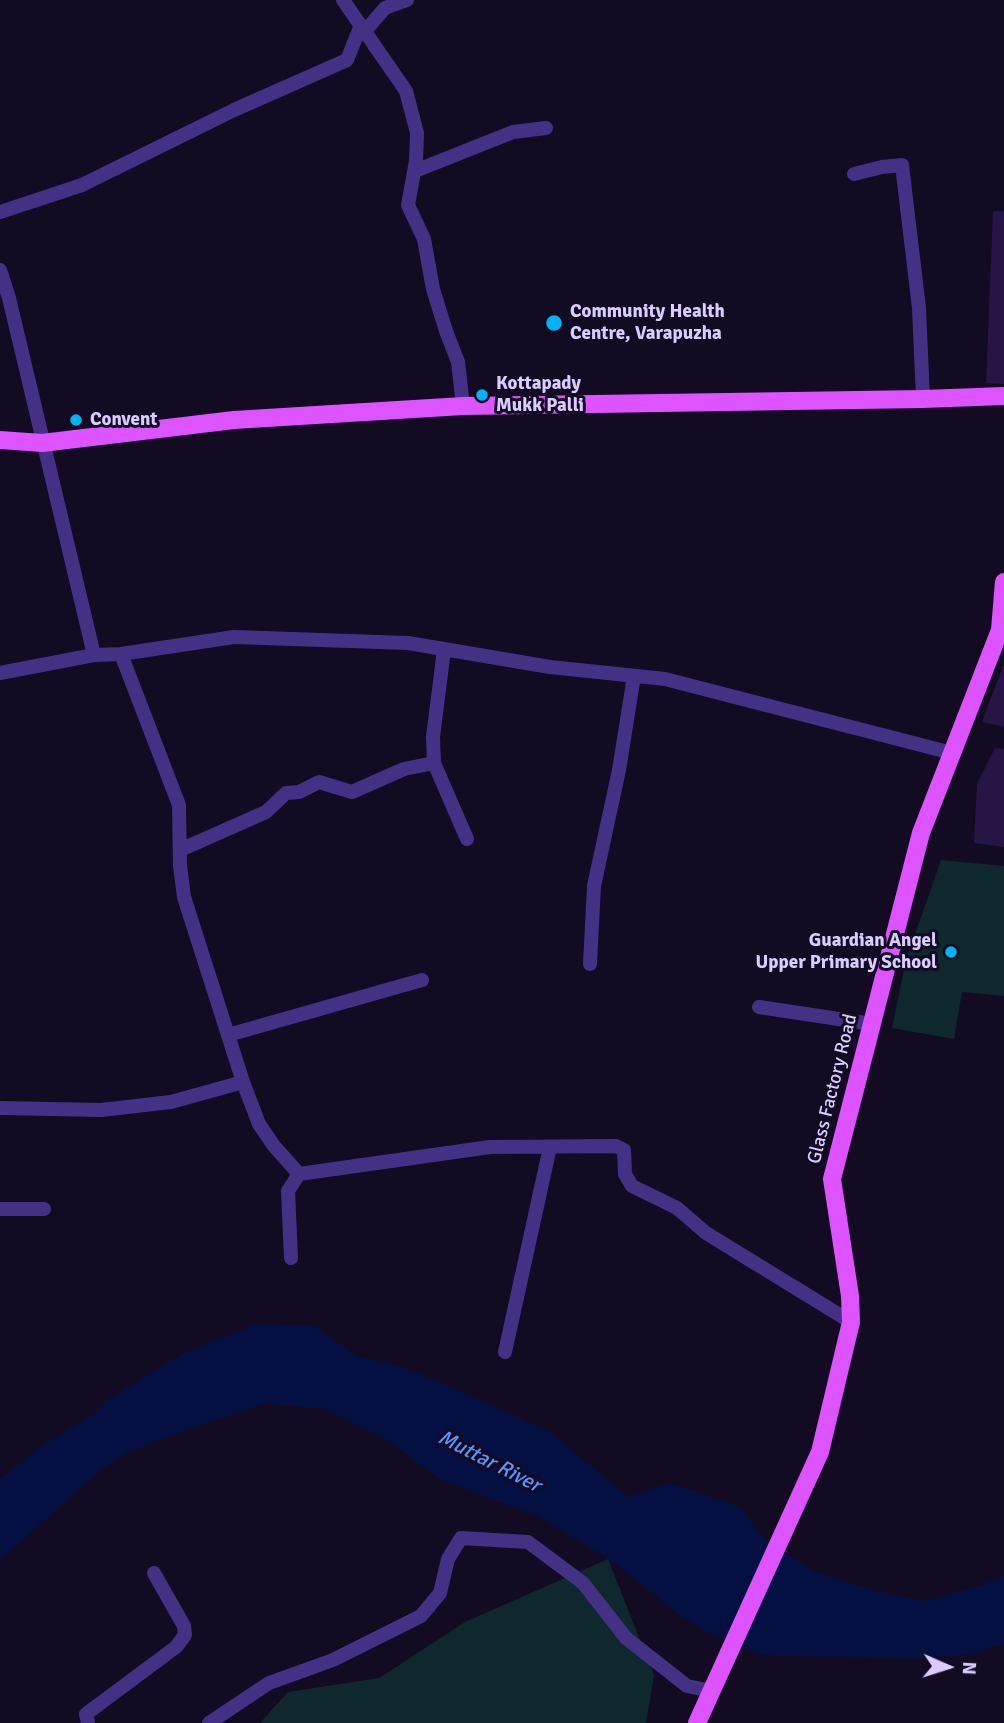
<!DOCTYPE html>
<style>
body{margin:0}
#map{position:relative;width:1004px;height:1723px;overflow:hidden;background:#130b22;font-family:Signika,sans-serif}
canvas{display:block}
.north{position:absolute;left:913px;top:1632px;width:70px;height:70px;-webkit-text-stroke:5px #130b22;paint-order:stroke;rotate:93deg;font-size:19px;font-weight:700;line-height:28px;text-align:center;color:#dbccff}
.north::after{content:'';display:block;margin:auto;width:24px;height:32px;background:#dbccff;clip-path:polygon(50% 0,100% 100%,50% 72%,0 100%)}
</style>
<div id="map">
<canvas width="1004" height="1723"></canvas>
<div class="north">N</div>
</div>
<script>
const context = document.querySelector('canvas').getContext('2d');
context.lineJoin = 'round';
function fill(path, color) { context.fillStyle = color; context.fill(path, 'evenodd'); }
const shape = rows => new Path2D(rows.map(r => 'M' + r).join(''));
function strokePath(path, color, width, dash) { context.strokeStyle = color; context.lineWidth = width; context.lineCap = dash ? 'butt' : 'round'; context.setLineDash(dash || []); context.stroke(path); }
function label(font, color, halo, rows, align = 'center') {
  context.font = font + ' Signika,sans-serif'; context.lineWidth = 6; context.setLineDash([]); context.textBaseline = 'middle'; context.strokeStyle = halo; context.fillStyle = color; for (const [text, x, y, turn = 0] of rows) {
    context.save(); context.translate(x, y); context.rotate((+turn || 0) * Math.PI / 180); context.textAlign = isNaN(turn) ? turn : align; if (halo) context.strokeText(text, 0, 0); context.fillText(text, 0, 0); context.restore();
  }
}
const green = shape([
 [941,860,1004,866,1004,996,962,992,954,1039,892,1028,906,960],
 [608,1559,654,1675,646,1723,260,1723,288,1692,379,1678,465,1622]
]);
const water = shape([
 [256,1324,315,1326,358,1357,387,1362,431,1378,549,1431,628,1497,667,1484,695,1491,742,1508,759,1534,813,1571,877,1591,924,1601,982,1585,1004,1575,1004,1644,971,1654,912,1659,760,1655,711,1634,678,1614,615,1563,536,1515,441,1480,387,1440,325,1409,264,1404,200,1425,128,1452,99,1472,0,1560,0,1479,40,1447,95,1413,110,1398,186,1352]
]);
const building = shape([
 [993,211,1004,211,1004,384,986,383],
 [1003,666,1004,666,1004,727,982,722],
 [995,748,1004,749,1004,847,974,843,977,784]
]);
const minor = shape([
 [343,0,406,91,417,133,416,161,408,205,424,239,433,289,446,331,458,362,463,406],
 [365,31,385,8,407,0],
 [415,171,513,132,546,128],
 [854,174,882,167,902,165,919,308,923,399],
 [0,212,82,185,234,110,347,60,361,25],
 [0,270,9,298,94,655],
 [444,650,433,737,434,763,467,839],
 [121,654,179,805,180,866,184,897,243,1082,259,1124,274,1146,299,1174],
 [0,673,94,655,121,654,234,637,408,643,550,667,665,679,952,753],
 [180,850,266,812,286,793,299,792,319,782,352,792,404,769,434,763],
 [590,964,594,886,619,770,634,676],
 [759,1007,872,1024],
 [228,1035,422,980],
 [0,1108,101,1110,171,1102,243,1082],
 [0,1209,44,1209],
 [291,1258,288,1191,299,1174,490,1147,616,1146,624,1150,625,1174,632,1186,677,1208,706,1233,851,1322],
 [505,1352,550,1147],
 [88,1723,86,1714,176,1647,185,1635,184,1626,154,1573],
 [209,1723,269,1683,333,1660,421,1616,440,1593,448,1559,461,1538,528,1542,583,1583,626,1638,687,1686,712,1691]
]);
const major = shape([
 [0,440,42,443,234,420,463,406,923,399,1004,396],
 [697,1723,820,1452,851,1322,850,1296,832,1179,921,833,1000,630,1004,582]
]);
const markers = [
 [554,323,9,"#00b3f7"],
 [482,395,7,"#00b3f7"],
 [76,420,7,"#00b3f7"],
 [951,952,7,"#00b3f7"]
];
const poiNames = [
 ["Community Health",570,312],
 ["Centre, Varapuzha",570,334],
 ["Kottapady",496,384],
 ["Mukk Palli",496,406],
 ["Convent",90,420],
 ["Guardian Angel",937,941,"right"],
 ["Upper Primary School",937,963,"right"]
];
const streetNames = [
 ["Glass Factory Road",833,1089,-76]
];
const waterNames = [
 ["Muttar River",489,1462,27]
];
fill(green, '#0e282d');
fill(water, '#051042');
fill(building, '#271545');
strokePath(minor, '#443186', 14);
strokePath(major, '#dd53ff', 18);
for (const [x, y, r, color] of markers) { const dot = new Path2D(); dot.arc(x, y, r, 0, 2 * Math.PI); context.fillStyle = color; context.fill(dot); strokePath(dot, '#130b22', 2.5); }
label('bold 19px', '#dbccff', '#130b22', poiNames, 'left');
label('19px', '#dbccff', '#130b22', streetNames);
label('italic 21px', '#5a95ff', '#130b22', waterNames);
</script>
